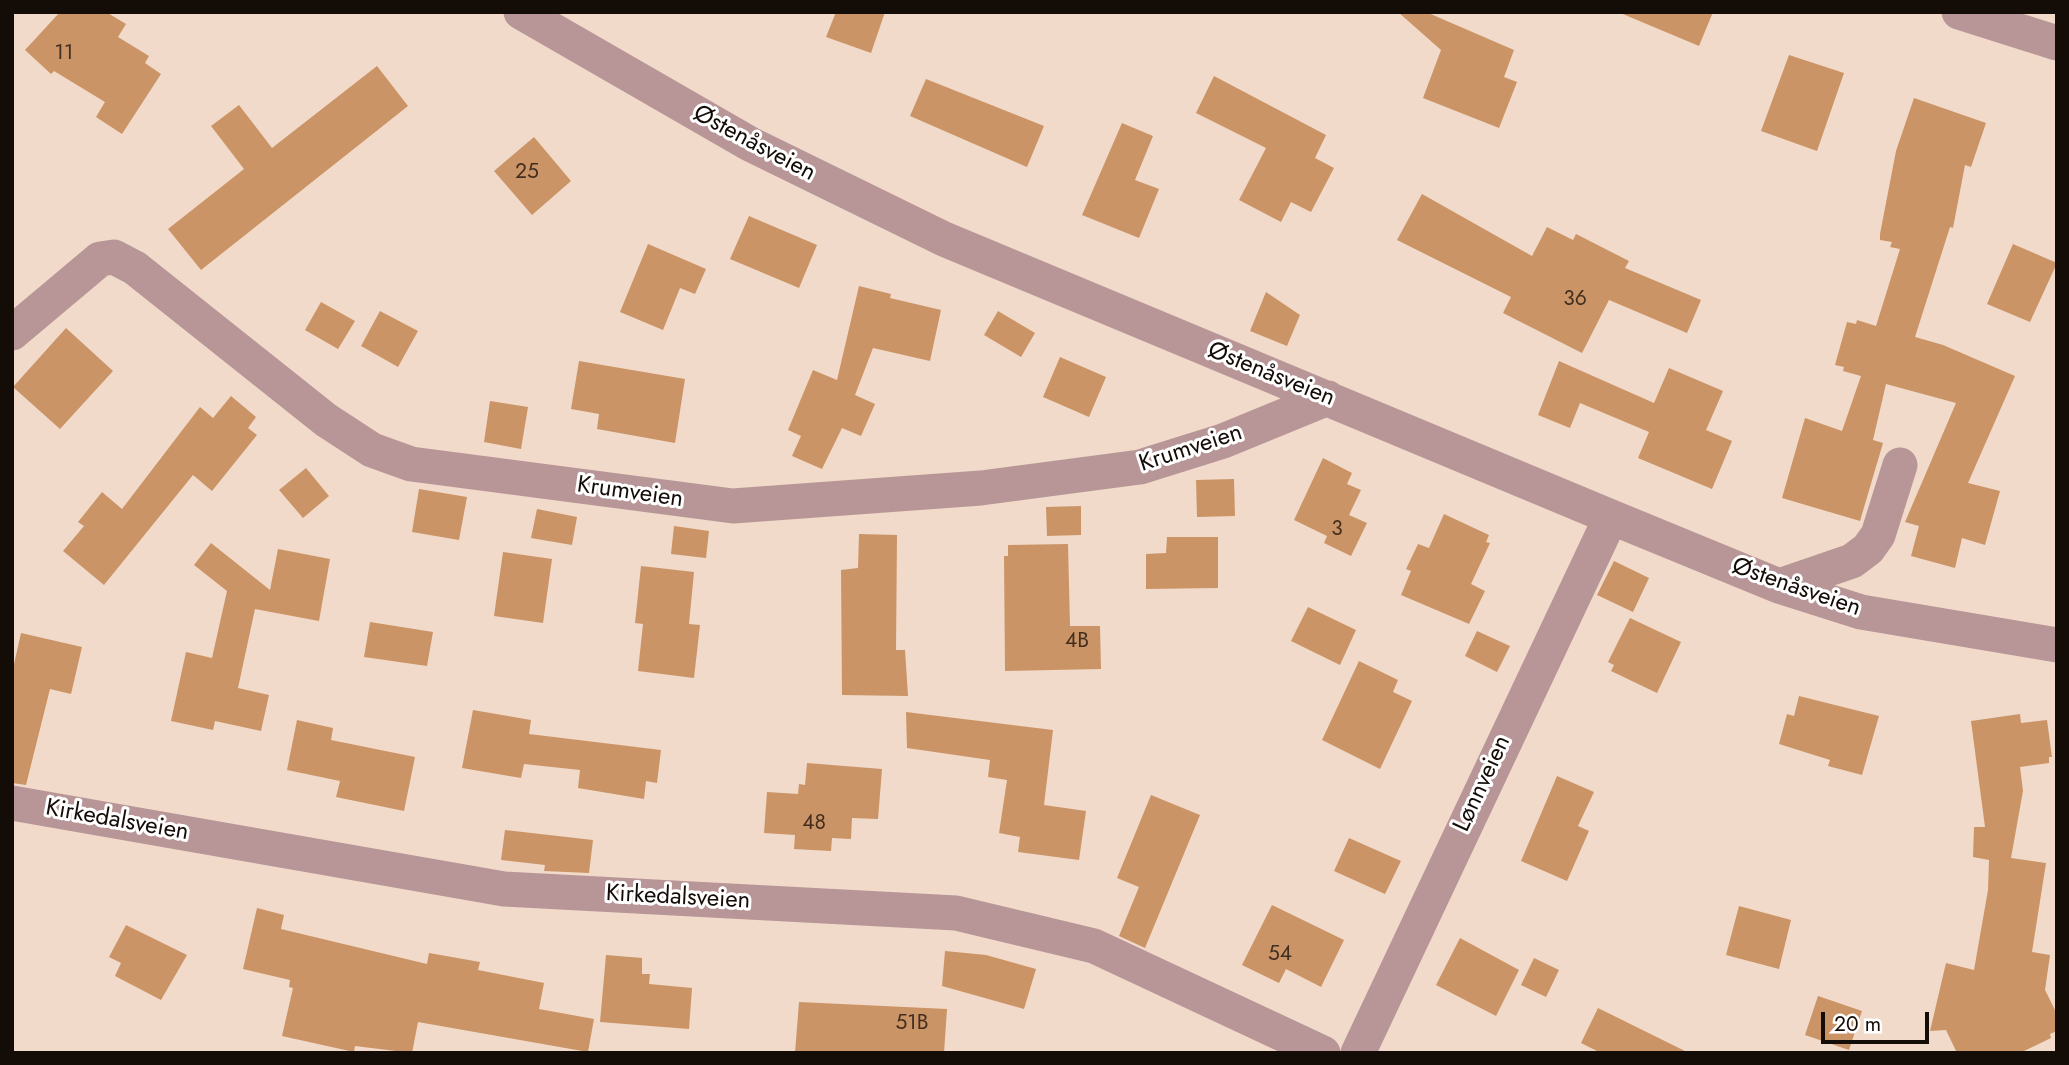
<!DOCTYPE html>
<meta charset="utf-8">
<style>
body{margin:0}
#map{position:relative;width:2069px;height:1065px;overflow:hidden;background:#f1dac9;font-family:Jost,sans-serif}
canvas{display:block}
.frame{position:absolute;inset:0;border:14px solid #140c07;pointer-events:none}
.scale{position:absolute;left:1821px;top:1012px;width:108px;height:32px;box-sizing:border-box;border:4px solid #140c07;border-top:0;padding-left:9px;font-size:21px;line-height:24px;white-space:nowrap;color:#140c07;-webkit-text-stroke:5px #fff;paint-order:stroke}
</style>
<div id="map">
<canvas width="2069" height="1065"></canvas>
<div class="frame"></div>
<div class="scale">20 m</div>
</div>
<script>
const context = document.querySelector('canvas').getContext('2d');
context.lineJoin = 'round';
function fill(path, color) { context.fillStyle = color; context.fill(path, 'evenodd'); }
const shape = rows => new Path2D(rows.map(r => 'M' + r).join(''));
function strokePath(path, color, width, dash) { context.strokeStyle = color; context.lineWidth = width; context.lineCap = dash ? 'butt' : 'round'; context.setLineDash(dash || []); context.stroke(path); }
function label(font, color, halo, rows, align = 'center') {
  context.font = font + ' Jost,sans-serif'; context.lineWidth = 6; context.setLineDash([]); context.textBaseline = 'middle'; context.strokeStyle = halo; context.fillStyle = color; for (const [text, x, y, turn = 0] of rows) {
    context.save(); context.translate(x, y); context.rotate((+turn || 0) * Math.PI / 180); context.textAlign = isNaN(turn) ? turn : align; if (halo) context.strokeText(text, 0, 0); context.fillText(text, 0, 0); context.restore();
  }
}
const building = shape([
 [60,12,106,12,126,24,118,37,149,56,145,63,161,74,122,134,96,117,105,102,54,71,51,74,25,50],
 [836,12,885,12,871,53,826,37],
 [1398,12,1426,12,1514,50,1504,77,1517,82,1499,128,1423,98,1441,50],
 [1618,12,1713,12,1699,46],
 [1789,55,1844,73,1817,151,1761,131],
 [377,66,408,106,201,270,168,229,244,169,211,126,239,105,272,148],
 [1214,76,1326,135,1315,158,1334,168,1311,212,1291,202,1281,222,1239,200,1266,148,1196,113],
 [926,79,1044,126,1027,167,910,116],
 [1914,98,1986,123,1971,167,1965,165,1953,228,1950,227,1915,337,1943,345,2015,376,1968,483,2000,491,1985,545,1962,538,1955,568,1911,556,1919,526,1905,522,1956,403,1886,384,1873,440,1883,443,1860,521,1782,498,1805,418,1842,431,1861,376,1843,371,1844,367,1835,365,1847,322,1856,324,1857,320,1876,326,1900,249,1890,247,1892,242,1880,240,1880,234,1896,151],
 [1122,123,1153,136,1135,180,1159,189,1139,238,1082,215],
 [534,137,571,181,532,215,494,171],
 [1422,194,1532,256,1547,227,1573,240,1576,234,1629,261,1625,268,1701,300,1687,333,1609,300,1582,353,1503,313,1511,297,1397,240],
 [749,216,817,245,799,288,730,259],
 [648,244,706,269,695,294,680,288,663,330,620,312],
 [2013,244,2057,263,2030,322,1987,304],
 [859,286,891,294,890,298,941,310,930,361,873,348,855,395,875,404,861,436,842,428,822,469,792,456,801,436,788,430,813,370,837,380],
 [1266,292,1300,315,1287,346,1250,331],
 [321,302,355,321,338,349,305,330],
 [380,311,418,331,398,367,361,346],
 [998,311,1035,333,1021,357,984,335],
 [66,328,113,371,60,429,13,387],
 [1060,357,1106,377,1089,417,1043,397],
 [579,361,685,379,675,443,597,429,599,414,571,409],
 [1559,361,1654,403,1669,368,1723,391,1706,430,1732,441,1712,489,1638,458,1649,432,1580,403,1570,428,1538,415],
 [231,396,256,417,248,428,257,435,212,491,193,475,104,585,63,551,84,526,78,522,102,492,122,509,200,407,213,418],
 [490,401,528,407,521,449,484,442],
 [1323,458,1352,473,1347,484,1361,490,1349,515,1367,523,1351,556,1324,543,1327,536,1294,520],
 [306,468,329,496,303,518,279,490],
 [1234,479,1235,516,1197,517,1196,480],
 [419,489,467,497,459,540,412,532],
 [1081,506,1081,535,1047,536,1046,507],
 [537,509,577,517,572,545,531,538],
 [1444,514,1489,535,1486,542,1490,543,1471,584,1485,591,1469,624,1401,595,1411,571,1406,569,1418,544,1429,548],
 [674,526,709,531,706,558,671,554],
 [859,534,897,535,896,650,905,650,908,696,842,695,841,570,858,568],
 [1167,537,1218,537,1218,588,1146,589,1146,554,1166,553],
 [211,543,270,590,278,549,330,559,319,621,255,609,238,688,269,695,261,731,215,721,213,730,171,721,186,652,212,658,227,591,194,565],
 [1068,544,1070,626,1100,626,1101,669,1005,671,1004,556,1008,556,1008,545],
 [503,552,552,559,543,623,494,616],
 [1614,561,1649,578,1633,612,1597,595],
 [641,566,694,572,689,624,700,625,694,678,638,671,643,624,635,623],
 [1308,607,1356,630,1340,665,1291,641],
 [1630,618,1681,642,1657,693,1611,671,1614,665,1608,662],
 [370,622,433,632,427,666,364,657],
 [1477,631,1510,646,1497,672,1465,656],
 [21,633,82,647,71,694,50,689,26,785,12,783,12,673],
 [1359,661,1398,680,1393,692,1412,701,1380,769,1322,740],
 [1799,696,1879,716,1862,775,1828,766,1830,760,1779,744,1787,714,1794,716],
 [473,710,531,720,529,734,661,750,657,783,646,781,644,799,578,788,580,770,524,764,521,778,462,768],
 [906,712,1053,730,1044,805,1086,811,1079,860,1018,852,1020,837,999,833,1007,780,988,777,990,760,907,748],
 [2020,714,2021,723,2047,720,2052,757,2049,757,2049,763,2020,767,2023,791,2011,858,2046,863,2032,952,2050,955,2045,990,2057,1014,2057,1031,2050,1034,2051,1038,2020,1053,1957,1053,1946,1030,1930,1031,1946,963,1974,970,1988,890,1989,860,1973,857,1974,827,1985,827,1971,721],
 [297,720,333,728,331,740,415,757,404,811,336,797,340,781,287,770],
 [807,763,882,769,878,819,852,818,851,839,832,838,831,851,794,849,795,835,764,833,767,792,798,794,799,784,805,785],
 [1557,776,1594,792,1578,826,1589,831,1567,881,1521,861],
 [1151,795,1200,815,1145,948,1119,936,1139,887,1117,878],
 [505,830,593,840,589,873,544,871,545,865,501,860],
 [1349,838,1401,861,1385,894,1334,871],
 [1272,905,1344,940,1321,987,1286,969,1279,983,1242,965],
 [1739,906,1791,920,1779,969,1726,955],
 [257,908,284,915,281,929,427,964,429,953,480,962,478,970,544,983,539,1009,594,1019,588,1052,418,1022,412,1053,355,1046,354,1052,282,1036,293,988,289,987,290,980,243,969],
 [126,925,187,955,161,1000,115,976,121,963,109,957],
 [1460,938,1519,970,1496,1016,1436,985],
 [945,951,986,955,1036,969,1024,1009,942,986],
 [606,955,642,958,642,974,650,974,649,984,692,988,689,1029,600,1022],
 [1534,958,1559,970,1546,997,1521,985],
 [1818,996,1862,1011,1849,1050,1805,1035],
 [799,1002,947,1009,944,1053,795,1053],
 [1598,1008,1689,1053,1601,1053,1581,1043]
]);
const minor = shape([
 [521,12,750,144,944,239,1611,517,1779,586,1861,612,2057,645],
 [1959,12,2057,43],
 [12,333,100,259,114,257,135,268,326,420,372,450,411,464,733,506,981,488,1140,467,1223,441,1328,398],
 [1779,586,1852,561,1868,549,1878,535,1900,465],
 [12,803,504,889,956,913,1094,946,1323,1053],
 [1358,1053,1611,517]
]);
const numberNames = [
 ["11",64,54],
 ["25",527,173],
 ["36",1575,300],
 ["3",1337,530],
 ["4B",1077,642],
 ["48",814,824],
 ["54",1280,955],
 ["51B",912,1024]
];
const streetNames = [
 ["Østenåsveien",754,144,28],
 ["Østenåsveien",1271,375,22],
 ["Krumveien",1191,449,-18],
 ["Krumveien",630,493,8],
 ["Østenåsveien",1796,588,19],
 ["Lønnveien",1483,784,-65],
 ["Kirkedalsveien",117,821,10],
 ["Kirkedalsveien",678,898,3]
];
fill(building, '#cb9466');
strokePath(minor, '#b89698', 35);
label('21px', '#422e1f', null, numberNames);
label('24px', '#140c07', '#fff', streetNames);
</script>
